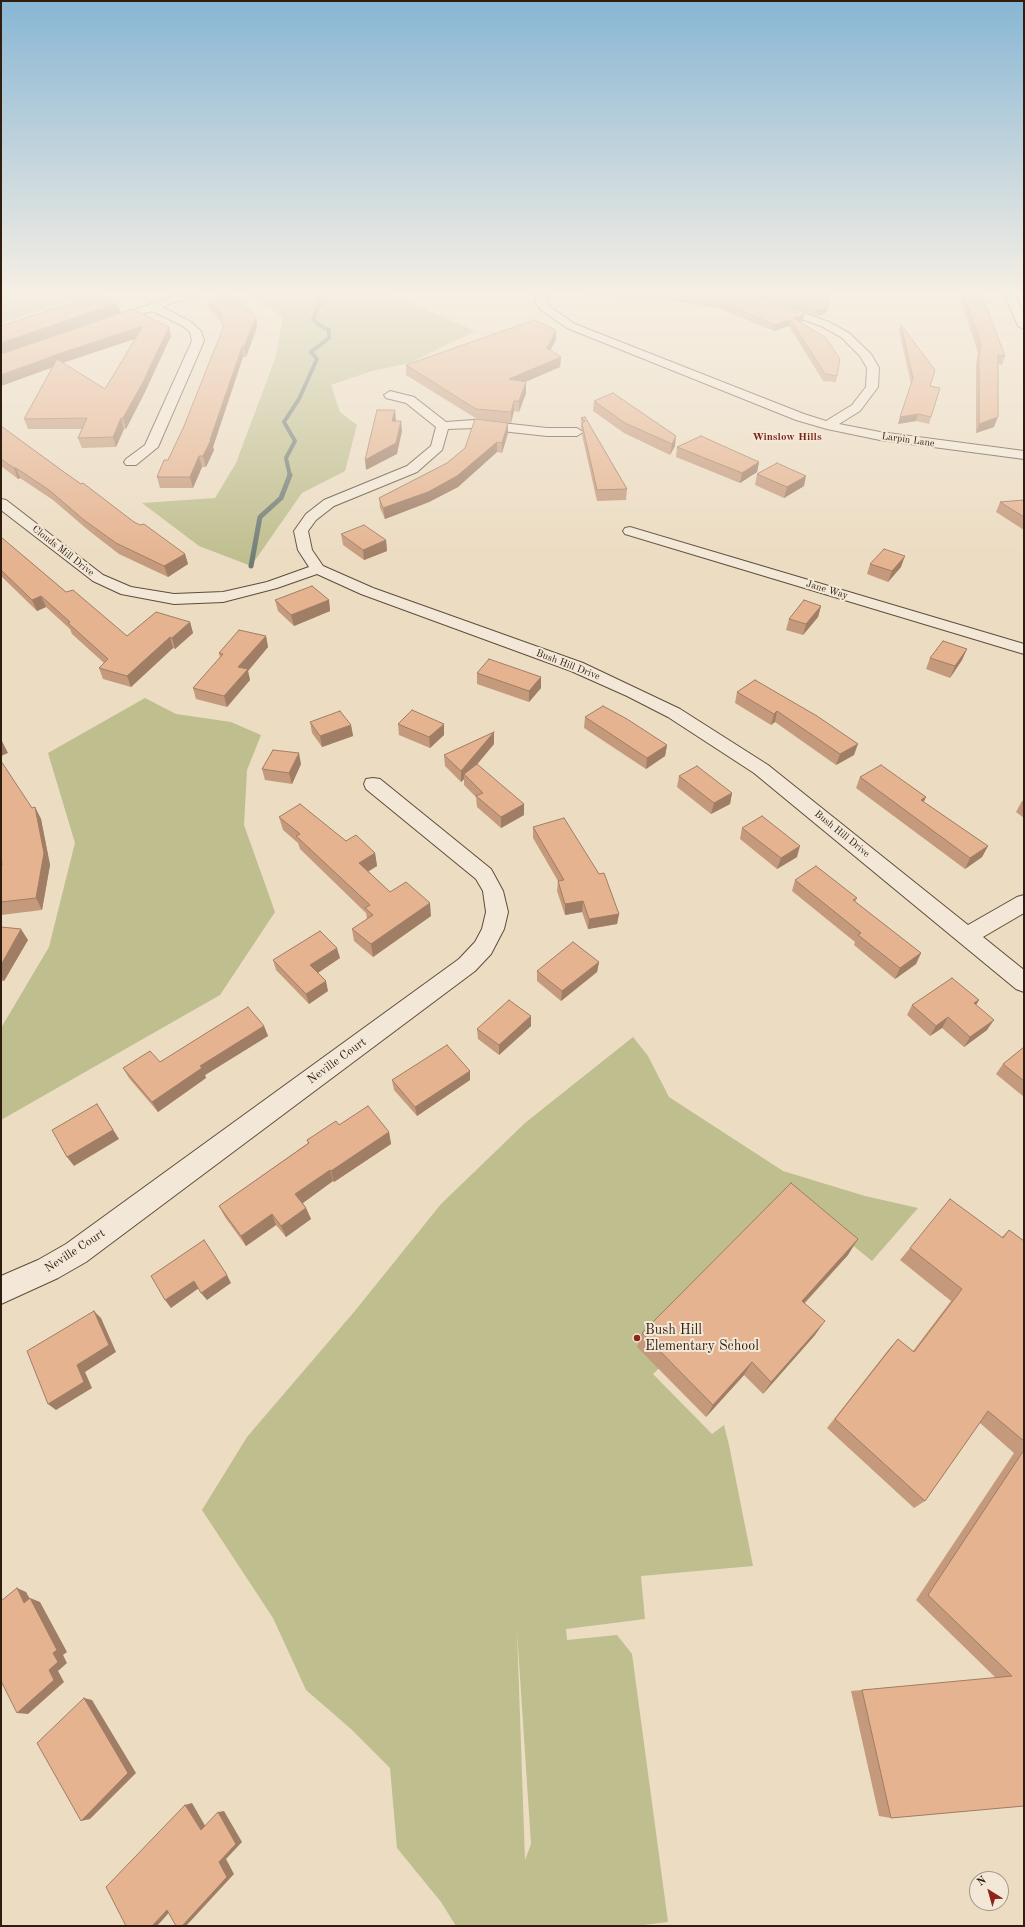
<!DOCTYPE html>
<style>
body{margin:0}
#map{position:relative;width:1025px;height:1927px;overflow:hidden;background:#ecdcc2;font-family:"Old Standard TT",serif}
canvas{display:block}
.frame{position:absolute;inset:0;border:2px solid #2f1d0d;pointer-events:none}
.north{position:absolute;left:969px;top:1871px;width:40px;height:40px;box-sizing:border-box;background:#f3e8d7;border:1px solid #a59786;border-radius:50%;rotate:323deg;font-size:11px;font-weight:700;line-height:16px;text-align:center;color:#2f1d0d}
.north::after{content:'';display:block;margin:auto;width:14px;height:18px;background:#8f2418;clip-path:polygon(50% 0,100% 100%,50% 72%,0 100%)}
</style>
<div id="map">
<canvas width="1025" height="1927"></canvas>
<div class="frame"></div>
<div class="north">N</div>
</div>
<script>
const context = document.querySelector('canvas').getContext('2d');
context.lineJoin = 'round';
function fill(path, color) { context.fillStyle = color; context.fill(path, 'evenodd'); }
const shape = rows => new Path2D(rows.map(r => 'M' + r).join(''));
function strokePath(path, color, width, dash) { context.strokeStyle = color; context.lineWidth = width; context.lineCap = dash ? 'butt' : 'round'; context.setLineDash(dash || []); context.stroke(path); }
function label(font, color, halo, rows, align = 'center') {
  context.font = font + ' "Old Standard TT",serif'; context.lineWidth = 4; context.setLineDash([]); context.textBaseline = 'middle'; context.strokeStyle = halo; context.fillStyle = color; for (const [text, x, y, turn = 0] of rows) {
    context.save(); context.translate(x, y); context.rotate((+turn || 0) * Math.PI / 180); context.textAlign = isNaN(turn) ? turn : align; if (halo) context.strokeText(text, 0, 0); context.fillText(text, 0, 0); context.restore();
  }
}
const green = shape([
 [1,293,96,293,1,323],
 [246,293,387,293,475,331,410,363,372,371,331,385,340,412,357,425,345,471,302,493,251,566,199,546,142,503,215,498,236,463,275,359,283,317],
 [145,698,176,714,231,722,261,735,247,770,244,825,275,912,220,995,1,1120,1,1028,49,947,75,843,48,753],
 [633,1037,648,1056,669,1097,783,1171,865,1196,918,1208,872,1261,817,1216,653,1374,712,1434,724,1425,729,1445,753,1566,641,1576,645,1619,566,1629,567,1640,617,1635,632,1654,668,1922,635,1926,456,1926,441,1902,397,1848,390,1768,351,1729,306,1690,273,1618,202,1510,247,1437,354,1312,441,1204,525,1123],
 [517,1631,531,1844,525,1860]
]);
const streamFar1 = shape([
 [290,476,286,458,295,441,284,422,299,399,317,359,311,352,329,338,329,330,319,325,313,319,320,304,317,294,312,293]
]);
const stream = shape([
 [251,566,260,517,281,498,290,475]
]);
const street = shape([
 [182,293,197,293,196,295,162,307,191,322,201,331,204,341,158,447,136,465,126,465,124,462,126,459,145,445,192,341,190,332,183,326,152,311,110,325,104,322,106,320,182,293],
 [534,293,544,293,549,306,575,324,804,414,826,421,852,405,866,387,867,368,860,356,841,337,821,326,754,302,728,295,727,293,744,293,762,298,829,322,849,333,871,354,879,368,878,387,860,411,839,424,880,432,1024,451,1024,459,880,440,827,429,796,420,567,328,541,310,536,303,534,293],
 [1004,293,1014,293,1024,314,1024,329,1018,326,1004,293],
 [390,391,414,397,446,422,474,420,547,428,577,428,583,432,577,436,547,436,474,428,448,429,442,450,417,472,334,506,316,520,308,531,312,550,323,566,373,588,583,663,680,709,768,765,968,925,1017,897,1024,895,1024,913,983,937,1024,970,1024,992,1016,989,754,773,668,717,627,696,571,671,361,594,317,574,277,588,223,602,174,604,121,594,93,581,1,510,1,499,6,500,103,575,131,587,174,594,223,592,267,582,309,567,298,550,294,531,306,514,324,500,407,466,431,446,436,427,406,403,386,398,384,395,390,391],
 [630,527,1024,644,1024,654,625,534,623,531,625,528,630,527],
 [373,778,380,779,491,869,503,891,508,912,504,929,491,954,475,971,86,1262,58,1278,1,1304,1,1276,38,1260,66,1244,459,959,475,942,482,929,486,912,483,891,476,879,366,789,364,784,366,779,373,778]
]);
const wall = shape([
 [583,293,739,293,803,321,800,322,837,376,836,382,823,381,789,326,774,331,718,308,680,302,583,294],
 [748,293,822,293,828,307,826,313,817,316],
 [959,293,981,293,1005,356,1002,365,998,364,994,427,976,433,976,364,978,353,959,295],
 [208,301,257,327,246,357,243,357,213,447,214,450,206,467,202,467,193,488,160,488,157,477,168,460,184,426,223,328,222,323,210,310],
 [118,303,121,313,74,329,171,336,145,392,126,429,124,429,116,447,82,448,78,438,82,429,28,429,24,419,53,367,1,386,1,326],
 [135,339,105,389,63,363],
 [901,325,930,386,940,388,929,424,916,421,898,424,911,384,899,331],
 [556,340,550,350,561,357,560,367,524,382,526,382,526,393,519,412,514,411,511,423,477,419,406,375,406,365],
 [594,401,675,446,670,455,624,433,593,411],
 [585,417,627,489,626,500,597,501,582,435,582,430,581,429,581,418],
 [1,426,64,472,134,522,185,554,188,564,168,577,119,554,88,530,53,500,20,478,18,479,1,466],
 [508,433,502,453,497,452,458,487,429,502,385,519,380,508,379,498],
 [677,447,759,462,757,472,740,483,676,457],
 [757,474,804,486,784,498,755,485],
 [1024,500,1024,530,996,512,1000,502],
 [341,534,386,540,387,551,364,560,343,545],
 [1,537,66,592,127,636,190,622,193,633,175,649,173,648,131,687,103,679,99,668,104,663,72,634,70,629,46,607,37,611,1,576],
 [870,564,901,567,888,582,867,574],
 [275,600,329,600,330,611,294,626,278,611],
 [821,606,818,617,803,635,786,630,789,619],
 [266,636,268,647,248,671,250,680,227,707,196,699,193,688,220,658,219,653],
 [967,649,962,660,950,678,926,669,930,658],
 [477,673,541,677,541,688,529,702,477,684],
 [755,680,854,755,836,765,775,722,771,725,735,703,737,692],
 [585,717,667,745,665,756,646,769,584,728],
 [310,722,351,725,353,736,322,747,312,733],
 [398,724,444,735,430,748,399,735],
 [494,744,476,766,524,804,524,815,501,828,477,807,476,797,464,785,464,779,461,782,445,766,444,755],
 [301,764,292,784,265,780,262,769],
 [679,776,732,793,730,804,711,814,677,787],
 [860,777,926,797,923,802,988,846,982,857,965,869,856,788],
 [1024,800,1024,818,1016,812,1022,801],
 [35,807,41,819,50,865,42,910,1,915,1,865,2,865,32,808],
 [279,817,346,841,375,853,377,866,368,871,390,892,431,916,373,957,354,941,352,929,367,919,366,913,300,849,298,843,283,830],
 [533,827,619,914,617,924,588,929,582,912,565,915,557,891,558,881,533,838],
 [742,828,797,857,777,869,740,839],
 [795,880,857,898,855,902,921,953,916,964,895,979,854,945,855,942,792,891],
 [1,927,28,940,4,981,1,981],
 [340,958,318,973,328,991,309,1004,276,970,273,960],
 [599,962,597,972,561,1001,537,981,537,971],
 [979,1000,976,1005,987,1030,964,1047,942,1028,930,1036,907,1015,912,1005],
 [531,1016,531,1026,499,1055,478,1039,477,1029],
 [264,1026,268,1036,205,1075,206,1078,158,1112,129,1078,123,1068,160,1062],
 [1024,1047,1024,1097,996,1074,1003,1064],
 [392,1080,470,1080,417,1116,394,1090],
 [339,1125,389,1132,391,1144,334,1182,333,1181,303,1203,306,1208,311,1219,286,1237,276,1225,246,1246,225,1217,219,1206,308,1143,307,1140],
 [1009,1230,1024,1241,1024,1806,891,1818,879,1816,851,1691,862,1690,996,1678,916,1600,1014,1453,980,1423,925,1501,914,1508,827,1428,889,1349,898,1339,913,1351,951,1301,900,1260,910,1248,1002,1237],
 [848,1255,805,1303,815,1335,763,1394,744,1375,706,1417,637,1347,642,1333]
]);
const shadedWall = shape([
 [118,303,121,313,1,354,1,343],
 [828,307,826,313,817,316,818,310],
 [804,315,803,321,793,324,793,318],
 [256,317,257,327,246,357,244,347],
 [790,319,789,326,774,331,775,325],
 [143,326,146,335,56,365,56,366,1,386,1,375,52,356],
 [169,327,171,336,145,392,126,429,123,418],
 [556,330,556,340,546,358,547,348],
 [242,347,243,357,213,447,214,450,206,467,203,456,210,440],
 [561,357,560,367,509,389,509,379],
 [526,382,526,393,519,412,519,401],
 [514,401,514,411,511,423,511,412],
 [395,410,396,420,393,431,392,421],
 [918,414,916,421,898,424,900,417],
 [998,417,994,427,976,433,979,424],
 [121,418,124,429,116,447,113,437],
 [401,421,402,431,397,454,366,470,365,460],
 [508,423,508,433,502,453,502,443],
 [676,436,675,446,670,455,672,444],
 [497,442,497,452,458,487,429,502,385,519,383,508],
 [199,456,202,467,193,488,190,477],
 [759,462,757,472,740,483,742,473],
 [14,468,16,468,20,478,18,479],
 [806,476,804,486,784,498,787,487],
 [386,540,387,551,364,560,363,550],
 [185,554,188,564,168,577,164,566],
 [905,556,901,567,888,582,892,571],
 [41,596,46,607,37,611,32,600],
 [329,600,330,611,294,626,291,615],
 [821,606,818,617,803,635,806,624],
 [190,622,193,633,175,649,172,638],
 [266,636,268,647,248,671,250,680,227,707,224,696,238,667],
 [170,637,173,648,131,687,127,676],
 [967,649,962,660,950,678,955,666],
 [541,677,541,688,529,702,529,691],
 [777,711,775,722,771,725,774,714],
 [444,724,444,735,430,748,429,737],
 [351,725,353,736,322,747,320,736],
 [494,732,494,744,466,777,464,774,464,779,461,782,461,771],
 [1,741,2,741,8,753,1,756],
 [858,744,854,755,836,765,840,754],
 [667,745,665,756,646,769,647,758],
 [299,753,301,764,292,784,289,773],
 [732,793,730,804,711,814,714,803],
 [926,797,921,808,921,800],
 [524,804,524,815,501,828,501,817],
 [35,807,41,819,50,865,42,910,36,898],
 [800,846,797,857,777,869,781,858],
 [988,846,982,857,965,869,970,858],
 [375,853,377,866,361,876,359,863],
 [583,901,582,912,565,915,565,904],
 [430,903,431,916,373,957,371,944],
 [619,914,617,924,588,929,589,919],
 [21,929,28,940,4,981,1,976,1,965],
 [337,948,340,958,313,976,310,965],
 [921,953,916,964,895,979,900,968],
 [599,962,597,972,561,1001,562,991],
 [326,981,328,991,309,1004,306,994],
 [979,1000,973,1010,974,1003],
 [531,1016,531,1026,499,1055,499,1045],
 [948,1017,942,1028,930,1036,936,1026],
 [994,1020,987,1030,964,1047,970,1037],
 [264,1026,268,1036,205,1075,206,1078,158,1112,152,1102,200,1066],
 [470,1071,470,1080,417,1116,415,1107],
 [97,1104,119,1139,74,1166,67,1157],
 [389,1132,391,1144,334,1182,331,1171],
 [330,1170,333,1181,300,1205,295,1194],
 [306,1208,311,1219,286,1237,281,1226],
 [272,1214,276,1225,246,1246,241,1236],
 [858,1239,848,1255,793,1315,802,1301],
 [227,1275,231,1283,207,1300,201,1293],
 [194,1281,199,1288,171,1308,165,1300],
 [94,1311,101,1318,116,1352,85,1372,92,1388,56,1410,48,1404,77,1365],
 [825,1321,815,1335,763,1394,771,1382],
 [752,1362,744,1375,706,1417,713,1405],
 [17,1588,26,1592,34,1606,24,1603],
 [30,1598,40,1602,67,1652,63,1655,67,1663,58,1671,64,1682,28,1714,17,1713,49,1670,53,1653],
 [84,1698,92,1700,136,1773,90,1819,81,1821],
 [192,1803,207,1829,201,1830,185,1805],
 [224,1811,242,1842,226,1859,234,1874,186,1926,182,1926,219,1862,218,1812],
 [175,1906,157,1926,152,1926,167,1910]
]);
const building = shape([
 [648,293,739,293,755,297,804,315,793,318,825,337,840,359,837,376,825,374,790,319,775,325,719,301,680,295,648,293],
 [768,293,822,293,828,295,828,307,818,310,768,293],
 [963,293,981,293,1005,356,998,355,998,417,979,424,979,355,981,344,963,293],
 [98,294,118,303,1,343,1,326,98,294],
 [227,294,238,299,256,317,244,347,242,347,210,440,211,440,203,456,199,456,190,477,157,477,164,460,168,460,184,426,223,328,221,314,208,301,227,294],
 [132,309,169,327,143,382,123,418,121,418,113,437,78,438,87,418,24,419,57,359,105,389,143,326,52,356,53,356,1,375,1,354,132,309],
 [534,320,556,330,547,348,561,357,509,379,526,382,519,401,514,401,511,412,476,409,406,365,534,320],
 [901,325,935,370,930,386,940,388,931,417,918,414,900,417,913,378,901,325],
 [613,393,676,436,672,444,625,423,594,401,613,393],
 [377,410,395,410,392,421,401,421,396,443,365,460,377,410],
 [585,417,627,489,597,490,582,424,585,421,581,418,585,417],
 [475,419,508,423,502,443,497,442,457,476,428,492,383,508,379,498,447,463,465,448,475,419],
 [1,426,64,472,81,484,83,483,134,522,140,525,144,524,185,554,164,566,116,543,84,520,49,490,16,468,14,468,1,459,1,426],
 [701,436,759,462,742,473,677,447,701,436],
 [777,463,806,476,787,487,757,474,777,463],
 [1024,500,1024,517,1000,502,1024,500],
 [364,525,386,540,363,550,341,534,364,525],
 [1,537,66,592,73,590,127,636,156,612,190,622,172,638,170,637,127,676,99,668,108,659,68,623,70,622,41,596,32,600,1,570,1,537],
 [884,549,905,556,892,571,870,564,884,549],
 [312,586,329,600,291,615,275,600,312,586],
 [804,600,821,606,806,624,789,619,804,600],
 [239,630,266,636,238,667,248,669,224,696,193,688,223,654,219,653,239,630],
 [943,641,967,649,955,666,930,658,943,641],
 [489,659,541,677,529,691,477,673,489,659],
 [755,680,817,716,858,744,840,754,777,711,774,714,737,692,755,680],
 [603,706,627,719,667,745,647,758,585,717,603,706],
 [412,710,444,724,429,737,398,724,412,710],
 [340,711,351,725,320,736,310,722,340,711],
 [494,732,461,771,444,755,494,732],
 [273,750,299,753,289,773,262,769,273,750],
 [1,761,32,808,35,807,44,853,36,898,1,902,1,865,2,865,1,857,1,761],
 [477,764,524,804,501,817,476,796,483,793,464,774,477,764],
 [881,765,926,797,921,800,988,846,970,858,860,777,881,765],
 [697,766,732,793,714,803,679,776,697,766],
 [300,804,346,841,356,835,375,853,359,863,390,892,406,882,430,903,371,944,352,929,373,915,365,908,370,905,296,836,300,834,279,817,300,804],
 [762,816,800,846,781,858,742,828,762,816],
 [564,818,599,874,604,873,619,914,589,919,583,901,565,904,558,881,564,880,533,827,564,818],
 [816,866,857,898,853,900,921,953,900,968,858,935,861,933,795,880,816,866],
 [1,927,21,929,1,965,1,927],
 [320,931,337,948,310,965,326,981,306,994,273,960,320,931],
 [573,942,599,962,562,991,537,971,573,942],
 [952,978,979,1000,974,1003,994,1020,970,1037,948,1017,936,1026,912,1005,952,978],
 [509,1000,531,1016,499,1045,477,1029,509,1000],
 [248,1007,264,1026,200,1066,202,1068,152,1102,123,1068,150,1051,160,1062,248,1007],
 [447,1045,470,1071,415,1107,392,1080,447,1045],
 [1024,1047,1024,1081,1003,1064,1024,1047],
 [97,1104,113,1130,67,1157,52,1130,97,1104],
 [368,1106,389,1132,331,1171,330,1170,295,1194,306,1208,281,1226,272,1214,241,1236,219,1206,309,1143,307,1140,336,1121,339,1125,368,1106],
 [791,1183,858,1239,802,1301,825,1321,771,1382,752,1362,713,1405,642,1333,791,1183],
 [950,1199,1003,1238,1009,1230,1024,1241,1024,1441,988,1411,925,1501,835,1419,898,1339,914,1352,962,1289,910,1248,950,1199],
 [204,1240,227,1275,201,1293,194,1281,165,1300,151,1276,204,1240],
 [94,1311,109,1345,77,1365,84,1382,48,1404,27,1351,94,1311],
 [1024,1450,1024,1806,891,1818,862,1690,1012,1676,928,1595,1024,1450],
 [17,1588,24,1603,30,1598,57,1650,53,1653,58,1662,49,1670,54,1680,17,1713,1,1681,1,1601,17,1588],
 [84,1698,128,1773,81,1821,37,1743,84,1698],
 [185,1805,201,1830,218,1812,236,1844,219,1862,227,1877,182,1926,176,1926,167,1910,152,1926,126,1926,106,1887,185,1805]
]);
const markers = [
 [637,1338,4,"#8f2418"]
];
const farStreetnames = [
 ["Larpin Lane",908,440,8],
 ["Clouds Mill Drive",63,551,38],
 ["Jane Way",827,590,17],
 ["Bush Hill Drive",568,665,21],
 ["Bush Hill Drive",842,834,39]
];
const farNeighbourhoodnames = [
 ["Winslow Hills",787,437]
];
const streetNames = [
 ["Neville Court",337,1061,-36],
 ["Neville Court",75,1251,-33]
];
const nearPoinames = [
 ["Bush Hill",645,1330],
 ["Elementary School",645,1346]
];
fill(green, '#bebe8e');
strokePath(streamFar1, '#6f7b73', 4);
strokePath(stream, '#6f7b73', 5);
strokePath(street, '#5e4d3a', 2);
fill(street, '#f3e8d7');
fill(wall, '#c59a7c');
fill(shadedWall, '#a07d65');
fill(building, '#e5b390');
strokePath(building, '#a07d65', 1);
const sky = context.createLinearGradient(0, 0, 0, 563);
sky.addColorStop(0, '#88b6d4');
sky.addColorStop(0.52, '#f6efe4');
sky.addColorStop(1, '#f6efe400');
context.fillStyle = sky;
context.fillRect(0, 0, 1025, 563);
for (const [x, y, r, color] of markers) { const dot = new Path2D(); dot.arc(x, y, r, 0, 2 * Math.PI); context.fillStyle = color; context.fill(dot); strokePath(dot, '#f3e8d7', 1.5); }
label('10px', '#2f1d0d', '#f3e8d7', farStreetnames);
label('bold 11px', '#7a1f14', '#f3e8d7', farNeighbourhoodnames);
label('12px', '#2f1d0d', '#f3e8d7', streetNames);
label('14px', '#2f1d0d', '#f3e8d7', nearPoinames, 'left');
</script>
